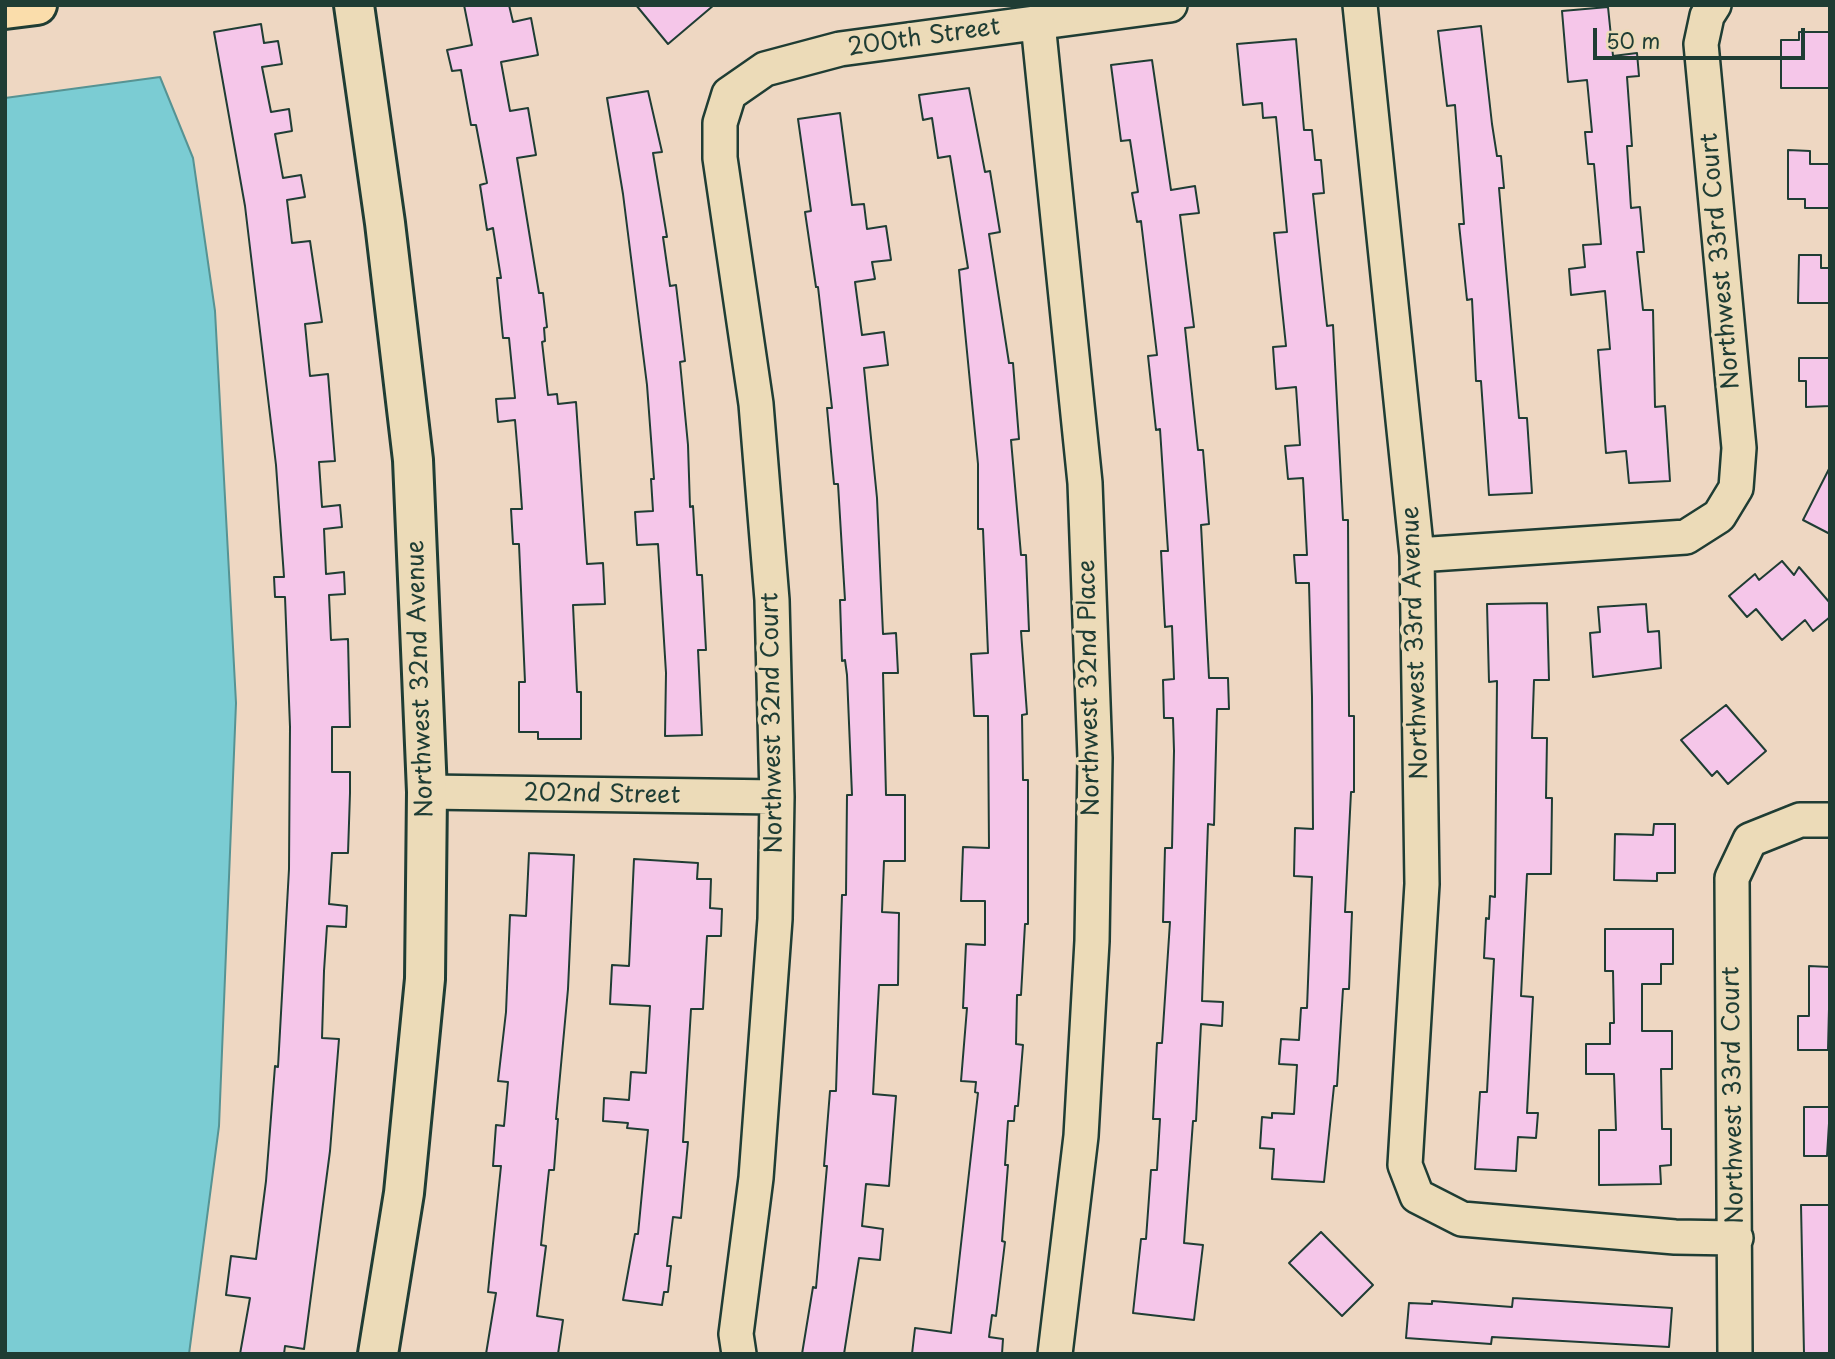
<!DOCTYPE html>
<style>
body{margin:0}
#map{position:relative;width:1835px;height:1359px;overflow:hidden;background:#eed7c2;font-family:"Playpen Sans",sans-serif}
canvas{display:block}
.frame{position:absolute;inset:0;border:7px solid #1f3d34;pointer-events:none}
.scale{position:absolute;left:1593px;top:28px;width:212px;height:32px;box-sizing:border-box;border:4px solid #1f3d34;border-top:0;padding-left:9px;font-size:21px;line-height:24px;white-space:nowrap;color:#1f3d34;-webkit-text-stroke:5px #ecdbb8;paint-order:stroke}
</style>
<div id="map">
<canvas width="1835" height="1359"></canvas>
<div class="frame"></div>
<div class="scale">50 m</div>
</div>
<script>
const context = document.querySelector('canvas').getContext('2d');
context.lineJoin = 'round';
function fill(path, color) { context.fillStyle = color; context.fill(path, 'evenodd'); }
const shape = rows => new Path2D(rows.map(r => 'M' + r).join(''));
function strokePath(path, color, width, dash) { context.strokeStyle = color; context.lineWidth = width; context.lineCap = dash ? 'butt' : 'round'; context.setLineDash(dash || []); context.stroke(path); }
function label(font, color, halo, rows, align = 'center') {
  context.font = font + ' "Playpen Sans",sans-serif'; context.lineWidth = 7; context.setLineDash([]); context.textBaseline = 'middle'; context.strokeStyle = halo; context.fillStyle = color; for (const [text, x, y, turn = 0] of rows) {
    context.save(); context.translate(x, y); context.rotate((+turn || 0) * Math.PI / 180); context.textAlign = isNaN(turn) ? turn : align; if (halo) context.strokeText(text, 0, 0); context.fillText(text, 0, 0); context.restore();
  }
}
const water = shape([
 [160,77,193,158,215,311,236,703,219,1126,189,1354,5,1354,5,98,160,77]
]);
const building = shape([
 [464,5,509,5,513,22,531,18,538,55,501,62,510,111,528,108,536,155,517,158,539,293,543,293,547,327,544,328,545,341,542,342,548,395,557,394,558,404,576,402,587,564,603,563,605,604,573,605,577,692,581,692,581,739,538,739,538,732,519,732,519,682,525,682,519,544,513,544,511,509,522,509,519,467,515,420,498,422,496,399,515,398,509,338,503,338,497,278,501,278,493,228,487,230,480,185,487,183,476,125,471,125,461,70,452,71,447,50,472,45,464,5],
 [636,5,714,5,668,44,636,5],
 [1608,7,1613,56,1637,53,1639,76,1627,77,1632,146,1627,146,1631,208,1640,207,1644,252,1637,252,1643,310,1653,310,1655,407,1665,406,1670,481,1629,483,1626,451,1606,453,1598,350,1610,349,1605,291,1571,295,1569,269,1585,267,1583,245,1601,244,1594,164,1588,164,1585,132,1592,132,1587,80,1568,82,1562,11,1608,7],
 [261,24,264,43,278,41,282,64,262,67,271,112,289,109,292,131,275,134,283,178,301,175,305,197,287,200,292,243,310,241,322,322,305,324,310,376,328,374,335,461,319,462,322,507,340,505,342,527,324,529,326,574,344,572,345,594,329,595,331,640,348,639,350,727,332,727,332,772,350,772,350,793,348,853,332,853,329,904,347,906,346,927,327,926,324,971,322,1038,339,1039,330,1151,304,1349,285,1346,284,1354,240,1354,250,1298,226,1295,231,1256,256,1259,266,1181,275,1066,278,1067,289,869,290,727,285,597,275,597,274,577,284,577,276,465,245,206,214,32,261,24],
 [1481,26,1492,124,1497,156,1501,156,1504,188,1499,188,1519,418,1527,418,1532,493,1489,495,1481,381,1476,381,1472,299,1467,300,1459,224,1464,224,1455,105,1447,106,1438,31,1481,26],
 [1799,32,1830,32,1830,88,1781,88,1781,40,1799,40,1799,32],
 [1296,39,1304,130,1312,130,1315,160,1321,160,1324,193,1313,194,1327,326,1333,325,1343,520,1348,520,1349,716,1354,716,1354,792,1351,792,1345,912,1352,912,1349,989,1343,989,1337,1086,1334,1086,1324,1182,1272,1179,1274,1149,1260,1148,1262,1117,1272,1118,1272,1113,1294,1114,1297,1065,1279,1064,1281,1039,1299,1040,1301,1008,1307,1008,1312,877,1294,876,1295,828,1313,829,1312,697,1309,583,1296,583,1294,555,1307,555,1303,478,1288,479,1285,446,1300,445,1296,387,1276,389,1273,347,1286,346,1274,233,1287,232,1276,117,1263,118,1262,103,1243,105,1237,44,1296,39],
 [1152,60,1171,190,1195,186,1199,213,1180,215,1194,327,1185,328,1198,450,1203,450,1209,524,1201,525,1209,678,1228,678,1229,709,1217,709,1214,825,1208,824,1202,1001,1223,1002,1222,1026,1201,1024,1196,1121,1193,1121,1184,1243,1203,1245,1194,1320,1133,1313,1141,1239,1146,1239,1151,1170,1157,1170,1160,1119,1153,1119,1157,1043,1162,1043,1170,922,1163,922,1165,848,1172,848,1174,751,1173,718,1164,718,1163,680,1174,679,1172,626,1165,627,1161,551,1168,551,1160,429,1156,430,1148,356,1157,355,1141,221,1137,222,1132,193,1138,192,1130,140,1121,141,1111,65,1152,60],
 [969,88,985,172,990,171,1000,232,989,234,1009,363,1013,363,1019,439,1011,440,1021,555,1026,555,1029,631,1021,631,1027,714,1022,715,1023,780,1028,780,1028,924,1025,924,1021,995,1017,995,1016,1044,1023,1045,1018,1106,1015,1106,1014,1121,1008,1121,1005,1165,1008,1165,1002,1241,1005,1242,996,1316,992,1315,989,1337,1003,1339,1002,1354,912,1354,915,1328,951,1333,978,1093,975,1092,976,1082,961,1081,967,1008,963,1008,966,944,985,945,985,901,961,901,963,847,989,848,988,716,974,716,971,654,988,653,983,529,978,529,978,464,959,270,968,268,950,156,938,158,932,118,923,120,919,95,969,88],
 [648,91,662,152,653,153,667,237,663,237,670,286,676,285,685,361,680,362,688,445,690,507,693,506,697,575,702,575,706,650,698,650,702,735,665,736,666,673,658,544,637,545,635,512,653,511,651,479,654,479,647,385,623,194,607,98,648,91],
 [840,113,852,205,864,204,867,229,886,226,891,260,872,262,875,279,855,282,862,335,884,332,888,365,864,368,877,498,883,634,896,633,898,673,883,673,886,795,905,795,905,861,884,861,882,912,899,913,898,985,879,985,873,1094,896,1096,889,1186,866,1184,862,1226,883,1229,880,1260,859,1258,844,1354,802,1354,813,1287,816,1288,827,1166,824,1166,830,1091,836,1091,842,895,846,895,847,795,852,795,847,675,845,660,842,661,840,600,845,600,838,484,834,484,827,408,832,408,818,287,816,287,805,212,811,211,798,119,840,113],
 [1788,150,1810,151,1810,164,1830,164,1830,208,1805,208,1805,199,1788,199,1788,150],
 [1799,255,1821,255,1821,268,1830,268,1830,303,1798,303,1799,255],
 [1799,358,1830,358,1830,406,1806,407,1806,381,1799,381,1799,358],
 [1830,467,1830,534,1803,520,1830,467],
 [1782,561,1794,575,1799,567,1830,603,1830,617,1813,631,1805,620,1782,640,1756,609,1747,617,1729,596,1755,574,1759,580,1782,561],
 [1547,603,1549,680,1534,680,1532,738,1547,738,1546,798,1552,798,1551,874,1527,874,1521,996,1533,997,1527,1113,1538,1113,1536,1138,1518,1137,1516,1171,1475,1169,1480,1092,1487,1092,1494,959,1484,958,1486,918,1489,919,1490,896,1495,897,1497,681,1489,682,1487,604,1547,603],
 [1646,604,1648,632,1659,631,1661,668,1593,677,1590,633,1600,632,1598,607,1646,604],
 [1726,705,1766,751,1728,784,1717,771,1712,776,1681,740,1726,705],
 [1654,824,1675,824,1675,873,1657,873,1657,881,1614,880,1615,834,1653,835,1654,824],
 [529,853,574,855,568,989,556,1119,558,1119,554,1170,549,1170,541,1245,546,1246,537,1316,563,1320,558,1354,486,1354,496,1293,488,1292,501,1166,493,1166,496,1125,504,1126,508,1082,498,1081,506,1012,510,915,526,916,529,853],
 [634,859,698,863,697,879,711,879,710,908,722,909,721,936,707,936,703,1009,691,1009,683,1142,688,1142,681,1218,673,1217,667,1266,671,1266,668,1292,664,1292,662,1305,623,1300,635,1234,638,1234,648,1130,627,1128,628,1123,603,1121,604,1098,629,1100,631,1072,646,1073,650,1006,610,1004,612,965,629,966,634,859],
 [1605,929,1673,929,1673,964,1661,964,1661,984,1642,984,1642,1031,1672,1031,1672,1069,1661,1069,1662,1129,1671,1129,1671,1165,1660,1166,1661,1184,1599,1185,1599,1130,1616,1130,1614,1074,1586,1074,1586,1044,1610,1044,1610,1023,1614,1023,1613,971,1605,971,1605,929],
 [1809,966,1830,967,1828,1050,1798,1050,1798,1016,1809,1016,1809,966],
 [1804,1107,1830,1107,1827,1156,1804,1156,1804,1107],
 [1801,1205,1830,1205,1830,1354,1804,1354,1801,1205],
 [1321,1232,1373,1285,1342,1316,1289,1263,1321,1232],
 [1513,1298,1672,1308,1669,1347,1492,1337,1491,1344,1406,1338,1409,1303,1432,1304,1432,1301,1512,1307,1513,1298]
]);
const minor = shape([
 [1360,5,1417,555,1422,884,1405,1165,1417,1196,1462,1219,1675,1237,1736,1238],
 [1038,23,1085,483,1095,758,1092,941,1081,1136,1055,1354],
 [1417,555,1686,537,1719,516,1736,488,1739,448,1701,44,1707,16,1714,5],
 [427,792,777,797],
 [739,1354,736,1334,756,1178,775,919,777,797,772,600,756,404,720,158,720,123,729,94,765,69,840,49,1170,5],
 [1735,1354,1732,878,1750,840,1800,820,1830,820]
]);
const tertiary = shape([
 [354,5,385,223,413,460,427,792,425,979,404,1193,378,1354]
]);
const primary = shape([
 [5,9,37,5]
]);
const streetNames = [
 ["200th Street",924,38,-8],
 ["Northwest 33rd Court",1721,261,-95],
 ["Northwest 33rd Avenue",1416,643,-92],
 ["Northwest 32nd Avenue",421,679,-92],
 ["Northwest 32nd Place",1090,688,-91],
 ["Northwest 32nd Court",773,723,-91],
 ["202nd Street",602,795,1],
 ["Northwest 33rd Court",1734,1095,-91]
];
fill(water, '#7bccd3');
strokePath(water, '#569393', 2);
fill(building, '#f5c6e9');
strokePath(building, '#1f3d34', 2);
strokePath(minor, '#1f3d34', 38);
strokePath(tertiary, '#1f3d34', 44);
strokePath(primary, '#1f3d34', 44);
strokePath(minor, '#ecdbb8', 33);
strokePath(tertiary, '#ecdbb8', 38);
strokePath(primary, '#faddab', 38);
label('24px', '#1f3d34', '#ecdbb8', streetNames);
</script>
